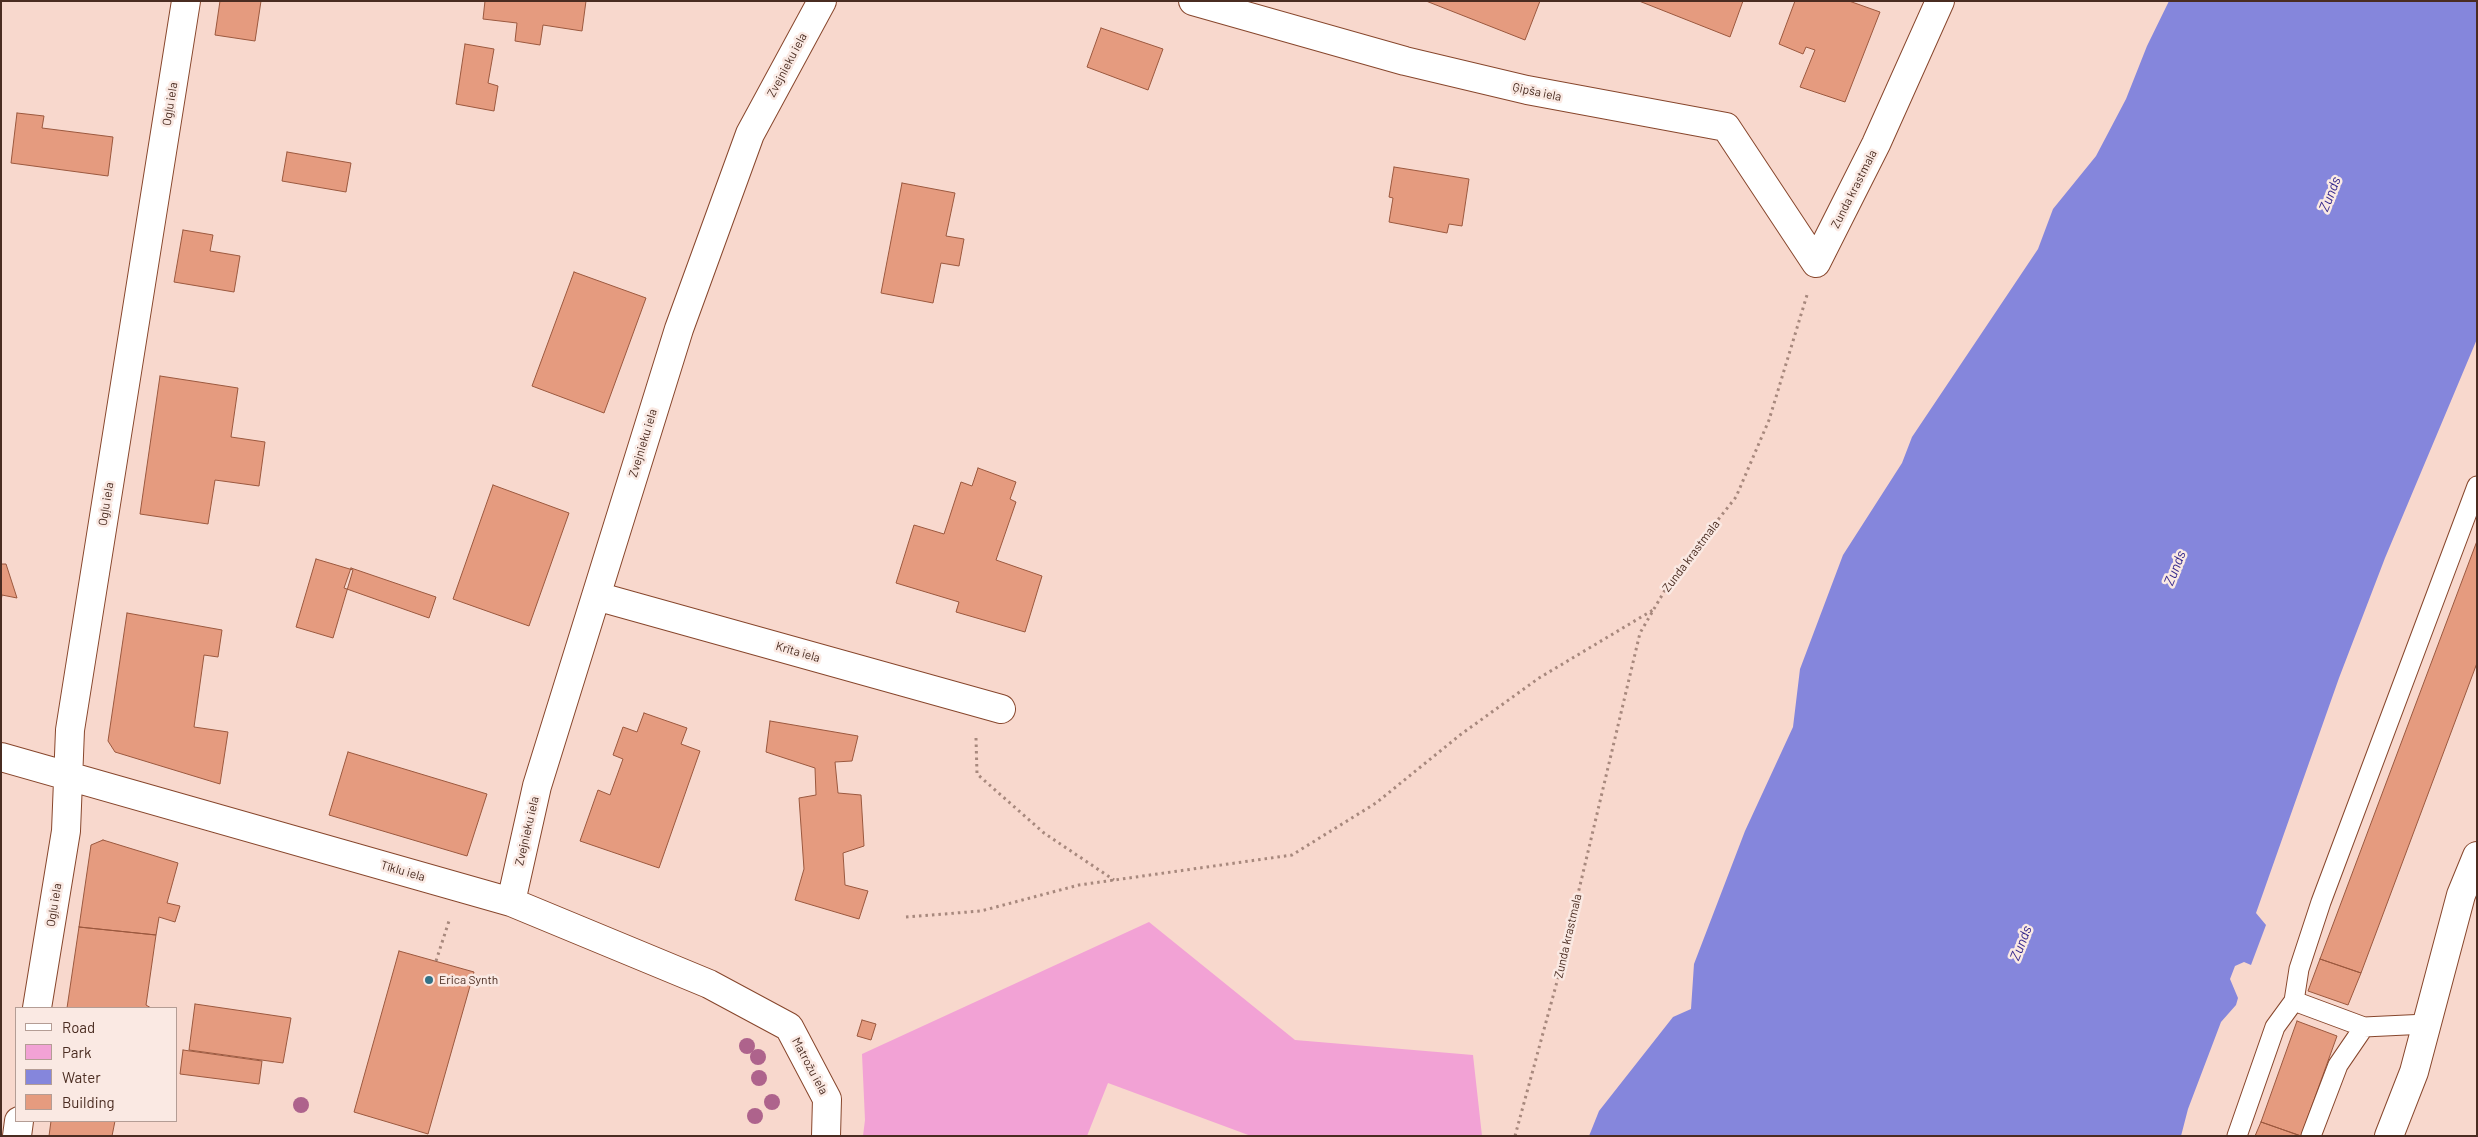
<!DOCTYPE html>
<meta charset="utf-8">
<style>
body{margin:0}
#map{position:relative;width:2478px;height:1137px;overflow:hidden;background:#f8d8cd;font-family:Barlow,sans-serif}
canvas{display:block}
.frame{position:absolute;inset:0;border:2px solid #4a2c21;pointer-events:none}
.legend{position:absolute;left:15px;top:1007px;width:162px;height:115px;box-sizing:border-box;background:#fae9e3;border:1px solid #b49d95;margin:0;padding:6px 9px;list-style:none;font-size:15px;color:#4a2c21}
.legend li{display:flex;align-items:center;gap:10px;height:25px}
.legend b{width:25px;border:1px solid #b49d95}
</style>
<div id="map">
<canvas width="2478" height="1137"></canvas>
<div class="frame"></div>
<ul class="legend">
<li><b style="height:6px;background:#fff"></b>Road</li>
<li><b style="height:14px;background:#f2a2d5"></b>Park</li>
<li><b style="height:14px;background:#8586dc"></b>Water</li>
<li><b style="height:14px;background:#e59b7f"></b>Building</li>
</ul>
</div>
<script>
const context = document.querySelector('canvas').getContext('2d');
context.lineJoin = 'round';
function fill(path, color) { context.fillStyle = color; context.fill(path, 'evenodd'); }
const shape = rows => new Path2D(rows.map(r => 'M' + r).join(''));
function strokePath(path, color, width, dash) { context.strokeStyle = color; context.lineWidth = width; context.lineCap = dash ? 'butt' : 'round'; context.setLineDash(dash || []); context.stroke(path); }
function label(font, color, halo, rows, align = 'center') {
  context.font = font + ' Barlow,sans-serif'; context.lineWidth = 5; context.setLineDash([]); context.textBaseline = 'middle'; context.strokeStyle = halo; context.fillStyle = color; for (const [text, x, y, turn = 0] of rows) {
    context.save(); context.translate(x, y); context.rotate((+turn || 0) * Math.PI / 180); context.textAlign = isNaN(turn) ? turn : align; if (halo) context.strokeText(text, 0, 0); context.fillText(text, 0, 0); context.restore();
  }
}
const green = shape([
 [1149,922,1295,1040,1473,1055,1482,1136,1251,1136,1108,1083,1087,1136,863,1136,865,1120,862,1054]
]);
const water = shape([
 [2169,1,2477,1,2477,339,2385,558,2339,678,2256,913,2266,925,2251,965,2244,962,2235,966,2230,979,2238,998,2236,1005,2221,1022,2188,1109,2181,1136,1589,1136,1599,1111,1673,1017,1691,1009,1694,964,1745,831,1793,727,1800,669,1843,555,1902,463,1912,437,2038,249,2053,209,2096,156,2126,99,2147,46]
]);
const building = shape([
 [220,1,261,1,255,41,215,35,220,1],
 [485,1,586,1,582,31,543,25,540,45,515,41,517,23,483,19,485,1],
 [1426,1,1540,1,1525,40,1426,1],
 [1639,1,1743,1,1730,37,1639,1],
 [1795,1,1849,1,1880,12,1845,102,1800,87,1815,50,1806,47,1803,54,1779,44,1795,1],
 [1101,28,1163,49,1148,90,1087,67,1101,28],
 [465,44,494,49,488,83,498,86,494,111,456,104,465,44],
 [17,113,44,116,42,128,113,137,108,176,11,163,17,113],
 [287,152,351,163,346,192,282,181,287,152],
 [1394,167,1469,179,1462,226,1449,224,1447,233,1389,222,1393,198,1389,197,1394,167],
 [902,183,955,193,946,236,964,239,959,266,941,263,933,303,881,293,902,183],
 [183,230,213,235,210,251,240,256,234,292,174,282,183,230],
 [574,272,646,298,604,413,532,386,574,272],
 [160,376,238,388,231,437,265,442,259,486,215,480,208,524,140,514,160,376],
 [978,468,1016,482,1010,499,1016,502,996,560,1042,576,1025,632,956,612,959,602,896,583,914,525,944,534,961,482,972,486,978,468],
 [493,485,569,513,529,626,453,599,493,485],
 [2477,541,2477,663,2361,973,2320,959,2477,541],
 [316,559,353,570,333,638,296,627,316,559],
 [1,564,6,564,17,598,2,595,1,601,1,564],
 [351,568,436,597,429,618,344,588,351,568],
 [127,613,222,630,218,657,204,655,194,727,228,732,220,784,115,752,108,741,127,613],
 [644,713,687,728,681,744,700,751,659,868,580,841,598,790,610,795,623,759,613,755,623,727,637,732,644,713],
 [770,721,858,736,852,761,835,762,838,793,861,795,864,846,843,853,845,885,868,891,859,919,795,900,804,869,799,798,816,795,815,768,766,752,770,721],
 [348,752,487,794,467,856,329,815,348,752],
 [103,840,178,863,167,903,180,906,175,922,159,917,156,935,79,927,91,845,103,840],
 [79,927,156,935,146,1005,151,1008,67,1008,79,927],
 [399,951,474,972,428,1134,354,1112,399,951],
 [2320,959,2361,973,2348,1005,2308,991,2320,959],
 [195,1004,291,1018,283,1063,189,1050,195,1004],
 [862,1020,876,1024,871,1040,857,1036,862,1020],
 [2297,1021,2337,1036,2301,1136,2261,1122,2297,1021],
 [183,1050,262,1061,259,1084,180,1074,183,1050],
 [51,1121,115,1121,112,1136,49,1136,51,1121],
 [2261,1122,2301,1136,2255,1136,2261,1122]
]);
const path = shape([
 [976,738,977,774,1044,833,1114,880],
 [906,917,981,911,1079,885,1292,855,1376,803,1460,735,1539,678,1653,610],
 [436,961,449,921],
 [1515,1136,1558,978,1640,633,1672,578,1736,497,1769,420,1807,295]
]);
const service = shape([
 [2294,1001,2364,1027,2427,1024],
 [2237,1136,2275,1027,2294,1001,2299,969,2321,902,2477,486],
 [2311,1136,2338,1065,2364,1027]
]);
const minor = shape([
 [1193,1,1405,61,1527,90,1726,127,1816,263,1876,144,1940,1],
 [596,596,1001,709],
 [1,757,511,902,709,984,789,1027,827,1099,826,1136],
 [511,902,537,786,679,329,750,134,822,1],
 [37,1008,66,831,70,730,186,1],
 [17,1136,19,1121],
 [2389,1136,2414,1072,2461,895,2477,856]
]);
const trees = [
 [747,1046],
 [758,1057],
 [759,1078],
 [772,1102],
 [301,1105],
 [755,1116]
];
const markers = [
 [429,980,5,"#337287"]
];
const streetNames = [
 ["Zvejnieku iela",787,65,-62],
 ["Ģipša iela",1537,92,12],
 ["Ogļu iela",170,104,-81],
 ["Zunda krastmala",1854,189,-63],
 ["Zvejnieku iela",643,443,-73],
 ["Ogļu iela",106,504,-81],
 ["Zunda krastmala",1691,556,-53],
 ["Krīta iela",798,652,16],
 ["Zvejnieku iela",527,831,-77],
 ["Tīklu iela",403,871,16],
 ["Ogļu iela",54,905,-81],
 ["Zunda krastmala",1568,936,-77],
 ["Matrožu iela",810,1066,62]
];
const poiNames = [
 ["Erica Synth",439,980]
];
const waterNames = [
 ["Zunds",2330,194,-68],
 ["Zunds",2175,568,-68],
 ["Zunds",2021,943,-68]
];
fill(green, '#f2a2d5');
fill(water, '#8586dc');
fill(building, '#e59b7f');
strokePath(building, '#9b583e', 1);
strokePath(service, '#87462c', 21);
strokePath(minor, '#87462c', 30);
strokePath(path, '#a7887d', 3, [2.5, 4]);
strokePath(service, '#fff', 19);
strokePath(minor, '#fff', 28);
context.fillStyle = '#ae638c';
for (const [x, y] of trees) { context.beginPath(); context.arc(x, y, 8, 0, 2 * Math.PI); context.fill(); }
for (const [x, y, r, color] of markers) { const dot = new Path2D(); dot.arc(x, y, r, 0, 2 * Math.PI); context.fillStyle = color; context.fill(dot); strokePath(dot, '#fae9e3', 2); }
label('12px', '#4a2c21', '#fae9e3', streetNames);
label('12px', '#4a2c21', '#fae9e3', poiNames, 'left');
label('italic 14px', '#372a8d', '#fae9e3', waterNames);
</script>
